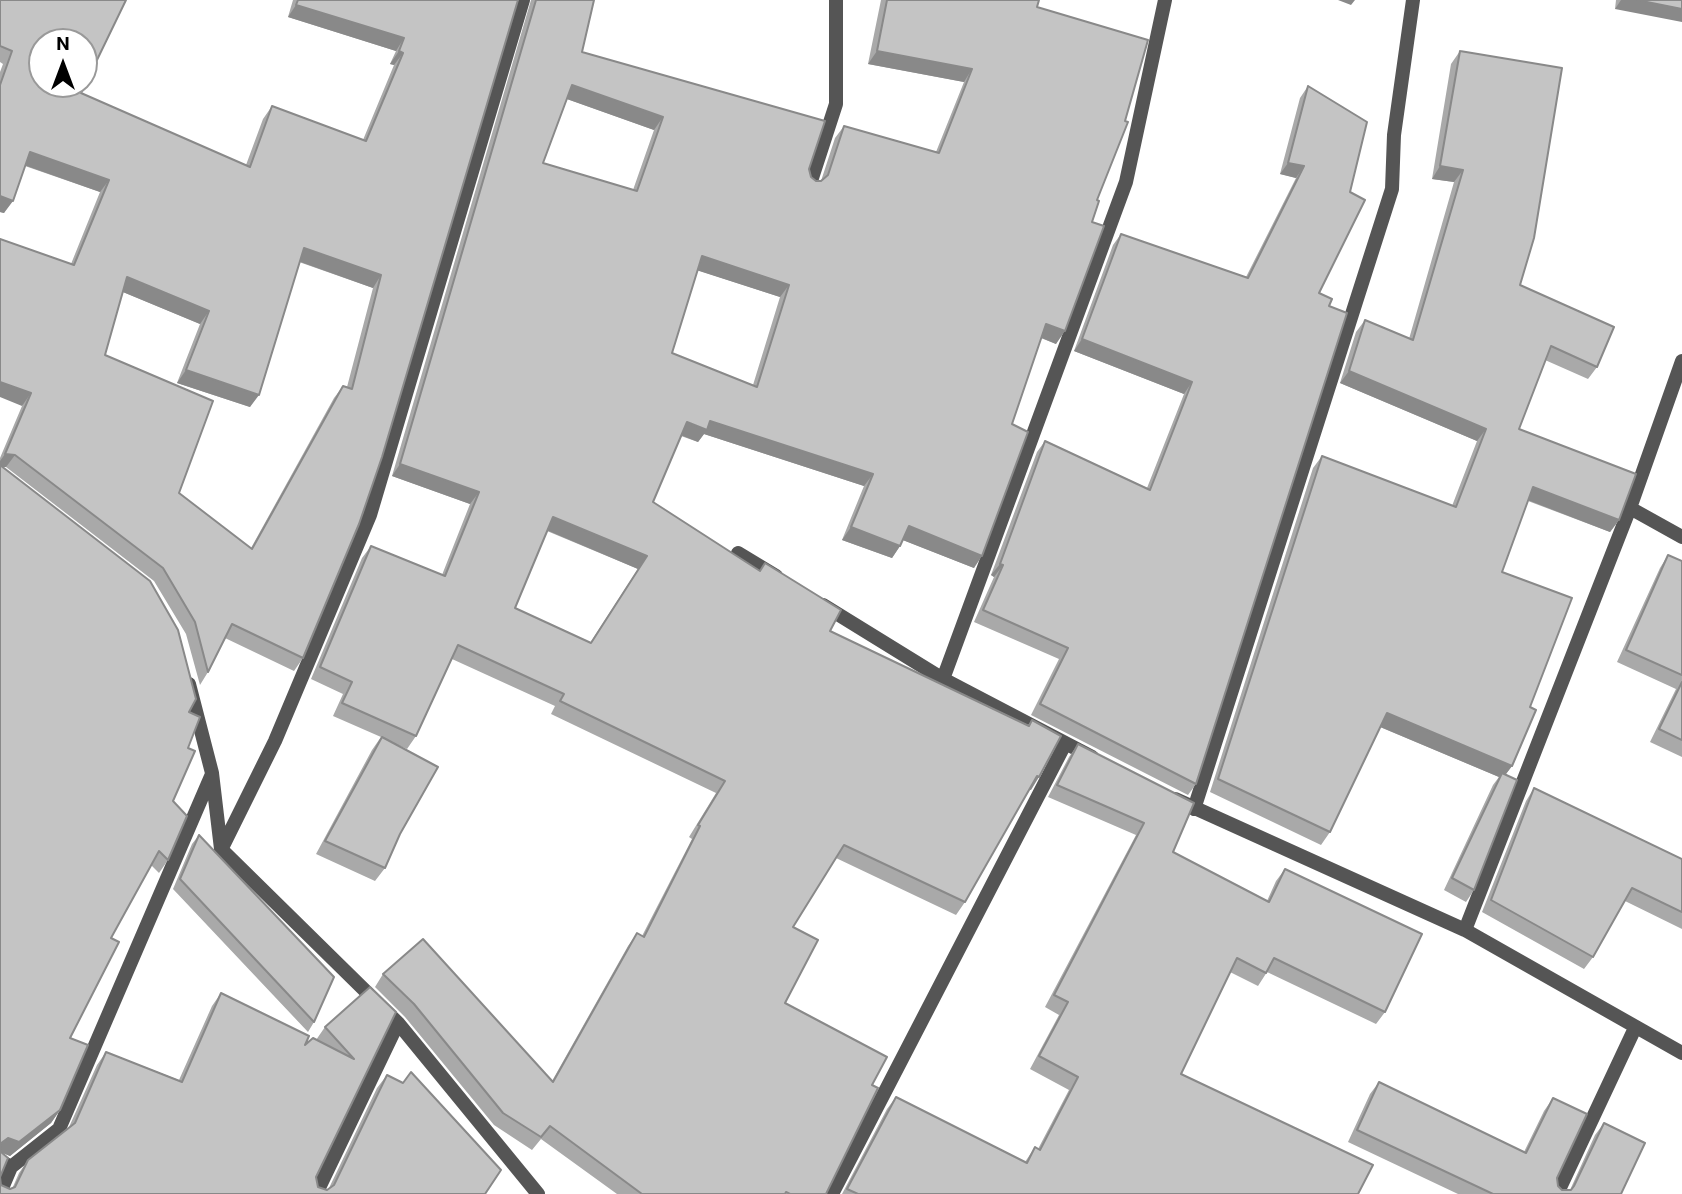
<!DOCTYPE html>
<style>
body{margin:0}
#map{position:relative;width:1682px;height:1194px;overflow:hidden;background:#fff;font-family:Roboto,sans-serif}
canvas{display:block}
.north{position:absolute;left:28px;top:28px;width:70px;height:70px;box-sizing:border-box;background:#fff;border:2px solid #999;border-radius:50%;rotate:0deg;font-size:19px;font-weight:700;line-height:28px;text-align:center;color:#000}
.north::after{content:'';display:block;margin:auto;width:24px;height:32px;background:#000;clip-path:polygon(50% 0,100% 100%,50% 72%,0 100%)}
</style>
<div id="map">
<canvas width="1682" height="1194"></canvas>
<div class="north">N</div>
</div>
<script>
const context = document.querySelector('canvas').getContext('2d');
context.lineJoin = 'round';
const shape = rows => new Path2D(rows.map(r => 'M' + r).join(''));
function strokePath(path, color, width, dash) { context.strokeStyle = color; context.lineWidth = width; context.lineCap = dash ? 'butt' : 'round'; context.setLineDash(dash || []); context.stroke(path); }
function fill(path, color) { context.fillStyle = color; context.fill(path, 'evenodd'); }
const minor = shape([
 [810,184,836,104,836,0],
 [1630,508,1682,537],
 [738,553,776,576],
 [823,605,943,679,1092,757],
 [943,679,1126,182,1165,0],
 [189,684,212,773,221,849,398,1023,538,1194],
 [1175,799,1465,930,1682,1053],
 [1194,809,1392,189,1394,135,1413,0],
 [222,848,275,741,370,515,523,0],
 [1465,930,1630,508,1682,361],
 [0,1161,11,1167,59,1129,212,774],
 [0,1193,11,1167],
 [316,1194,398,1023],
 [832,1194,1065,744],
 [1557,1194,1635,1028]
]);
const wall = shape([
 [0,0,81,93,246,165,263,119,272,106,363,140,394,65,390,64,396,51,288,17,293,0,518,0,303,658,294,671,225,638,208,672,200,685,186,634,154,581,6,467,2,467,189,712,188,748,173,801,168,860,159,873,151,865,111,938,70,1038,60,1110,51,1123,10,1156,1,1152,0,1177,1,1185,10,1189,12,1189,19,1173,28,1160,69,1127,97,1065,106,1052,179,1080,212,1006,221,993,305,1045,316,1040,325,1027,396,1012,316,1177,318,1187,327,1190,329,1188,377,1088,387,1075,485,1194,0,1194,0,458,22,406,71,264,100,192,25,166,4,213,0,212,0,72,3,64,0,62],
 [299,262,373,288,347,387,343,386,334,398,251,548,179,493,105,355,123,292,200,324,177,383,250,407],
 [531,0,594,0,582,52,809,169,811,177,816,181,821,181,835,138,844,126,936,152,964,82,868,64,881,0,1039,0,1037,7,1097,200,1056,344,1041,338,1012,424,974,568,903,540,900,546,892,558,842,540,864,486,704,434,698,442,681,436,653,502,830,631,1028,725,1032,720,1031,790,1029,789,965,902,956,915,836,858,793,927,785,1003,872,1085,826,1194,617,1194,541,1139,532,1150,494,1125,405,1017,375,987,383,974,552,1081,628,946,637,933,642,936,692,839,689,837,716,793,551,714,555,706,452,659,416,736,407,749,391,742,400,834,385,868,375,881,316,854,372,750,381,737,333,716,343,694,311,679,362,558,371,546,442,575,470,504,392,476],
 [567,99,654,130,633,190,543,163],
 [697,270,780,297,753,385,672,353],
 [547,531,638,569,590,643,515,608],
 [1616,0,1682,0,1615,9],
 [1460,51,1520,285,1597,367,1588,379,1545,360,1519,429,1619,520,1610,532,1528,501,1502,572,1530,707,1512,766,1505,775,1474,890,1466,902,1444,890,1493,785,1499,777,1380,727,1330,832,1321,845,1210,792,1313,468,1322,456,1452,506,1477,441,1340,383,1356,332,1365,320,1409,339,1454,182,1432,179,1451,64],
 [1308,86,1319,293,1329,306,1196,784,1188,795,1031,715,1059,659,974,622,994,577,991,575,1037,452,1045,441,1147,488,1184,394,1074,351,1113,245,1121,234,1246,277,1296,178,1280,174,1300,98],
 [1668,555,1682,561,1682,757,1650,742,1676,689,1617,662,1660,568],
 [1078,744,1173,852,1267,901,1276,881,1285,869,1385,1012,1376,1024,1267,972,1258,986,1230,972,1181,1074,1358,1194,842,1194,887,1109,896,1097,1025,1162,1035,1147,1038,1149,1069,1090,1030,1069,1059,1015,1045,1007,1136,835,1048,797,1069,757],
 [1534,788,1682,859,1682,929,1625,901,1593,957,1584,969,1482,912,1526,801],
 [199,835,314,1022,308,1032,173,889,192,844],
 [1379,1082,1524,1152,1544,1111,1553,1098,1558,1186,1562,1190,1570,1190,1595,1135,1604,1123,1621,1194,1458,1194,1348,1142,1370,1094]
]);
const shadedWall = shape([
 [1338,0,1355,0,1351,5],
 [1621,0,1637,0,1682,9,1682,22,1615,9],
 [296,5,404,38,396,51,288,17],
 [399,51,403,53,394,65,390,64],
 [877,51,972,69,964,82,868,64],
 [572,85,663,117,654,130,564,98],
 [30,152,109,180,100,192,21,164],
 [1288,163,1304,166,1296,178,1280,174],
 [1440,166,1463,170,1454,182,1432,179],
 [0,196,13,201,4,213,0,212],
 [304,248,381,275,373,288,295,260],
 [702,256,789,285,780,297,693,269],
 [127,277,209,311,200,324,118,290],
 [1046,324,1065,331,1056,344,1037,336],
 [1082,339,1192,382,1184,394,1074,351],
 [186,370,259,395,250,407,177,383],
 [1349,371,1486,429,1477,441,1340,383],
 [0,382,31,393,22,406,0,397],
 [710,421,873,474,864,486,704,434,698,442,678,434,687,422],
 [5,454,15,455,6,467,0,467,0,461],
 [400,464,479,492,470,504,392,476],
 [1533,487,1619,520,1610,532,1525,499],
 [553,517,647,556,638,569,544,529],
 [909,526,982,556,974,568,900,539],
 [851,527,900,546,892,558,842,540],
 [1000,564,1003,565,994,577,991,575],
 [1387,713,1512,766,1503,778,1502,773,1499,777,1378,726],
 [1037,776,1039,777,1031,790,1028,789],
 [60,1110,51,1123,10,1156,0,1152,0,1145,8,1138]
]);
const building = shape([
 [0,0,126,0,81,93,250,167,272,106,366,141,403,53,399,51,404,38,296,5,298,0,518,0,382,457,359,524,303,658,232,624,208,672,195,622,163,568,15,455,5,454,31,393,0,382,0,239,74,265,109,180,30,152,13,201,0,196,0,85,12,51,0,46,0,0],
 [42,42,84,42,84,84,42,84,42,42],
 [304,248,381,275,352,389,343,386,252,549,179,493,213,401,105,355,127,277,209,311,186,370,259,395,304,248],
 [536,0,594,0,582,52,825,121,809,169,811,177,816,181,821,181,828,175,844,126,939,153,972,69,877,51,887,0,1039,0,1037,7,1148,40,1125,121,1128,122,1097,200,1099,201,1092,222,1104,226,1065,331,1046,324,1012,424,1028,432,982,556,909,526,900,546,851,527,873,474,710,421,707,430,687,422,653,502,760,571,765,563,841,610,830,631,1029,726,1032,720,1061,736,1039,777,1037,776,965,902,844,845,793,927,818,940,785,1003,887,1057,872,1085,878,1088,826,1194,790,1194,786,1192,785,1194,642,1194,550,1126,541,1137,503,1113,414,1004,383,974,423,939,553,1082,637,933,644,937,700,826,698,825,725,781,560,701,564,694,458,645,416,736,342,703,352,682,320,667,371,546,445,576,479,492,400,464,536,0],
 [572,85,663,117,637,191,543,163,572,85],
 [702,256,789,285,757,387,672,353,702,256],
 [553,517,647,556,591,643,515,608,553,517],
 [1637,0,1682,0,1682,9,1637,0],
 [1460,51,1562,68,1534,238,1520,285,1614,327,1597,367,1551,346,1519,429,1636,474,1619,520,1533,487,1502,572,1572,598,1530,707,1536,710,1512,766,1387,713,1330,832,1218,779,1322,456,1456,507,1486,429,1349,371,1365,320,1413,340,1463,170,1440,166,1460,51],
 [1308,86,1367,122,1350,192,1365,200,1319,293,1332,299,1329,306,1347,313,1196,784,1040,704,1068,648,983,610,1003,565,1000,564,1045,441,1150,490,1192,382,1082,339,1121,234,1248,278,1304,166,1288,163,1308,86],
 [0,465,150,581,178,630,196,699,189,712,200,717,188,748,195,751,173,801,187,816,168,860,159,851,111,938,119,942,70,1038,88,1045,60,1110,19,1142,8,1138,0,1144,1,1152,8,1158,0,1177,1,1185,10,1189,15,1187,28,1160,75,1123,106,1052,182,1082,221,993,309,1036,305,1045,313,1038,354,1059,325,1027,370,987,396,1012,316,1177,318,1187,327,1190,334,1185,387,1075,403,1083,411,1072,501,1170,485,1194,0,1194,0,465],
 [1668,555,1682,561,1682,675,1626,650,1668,555],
 [1682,682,1682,740,1659,729,1682,682],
 [382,737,438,767,400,834,385,868,325,841,382,737],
 [1078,744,1194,803,1173,852,1269,902,1285,869,1422,934,1385,1012,1274,958,1266,973,1237,958,1181,1074,1373,1165,1358,1194,858,1194,847,1189,896,1097,1027,1163,1035,1147,1040,1150,1078,1077,1039,1056,1068,1002,1054,995,1144,823,1057,785,1078,744],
 [1502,773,1517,780,1474,890,1452,878,1502,773],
 [1534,788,1682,859,1682,912,1632,888,1593,957,1491,900,1534,788],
 [199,835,334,977,314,1022,180,879,199,835],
 [1379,1082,1526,1153,1553,1098,1587,1114,1557,1178,1558,1186,1562,1190,1571,1190,1574,1186,1604,1123,1645,1143,1621,1194,1493,1194,1357,1130,1379,1082]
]);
strokePath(minor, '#555', 14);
fill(wall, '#a9a9a9');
fill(shadedWall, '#898989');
fill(building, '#c4c4c4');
strokePath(building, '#898989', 2);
</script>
